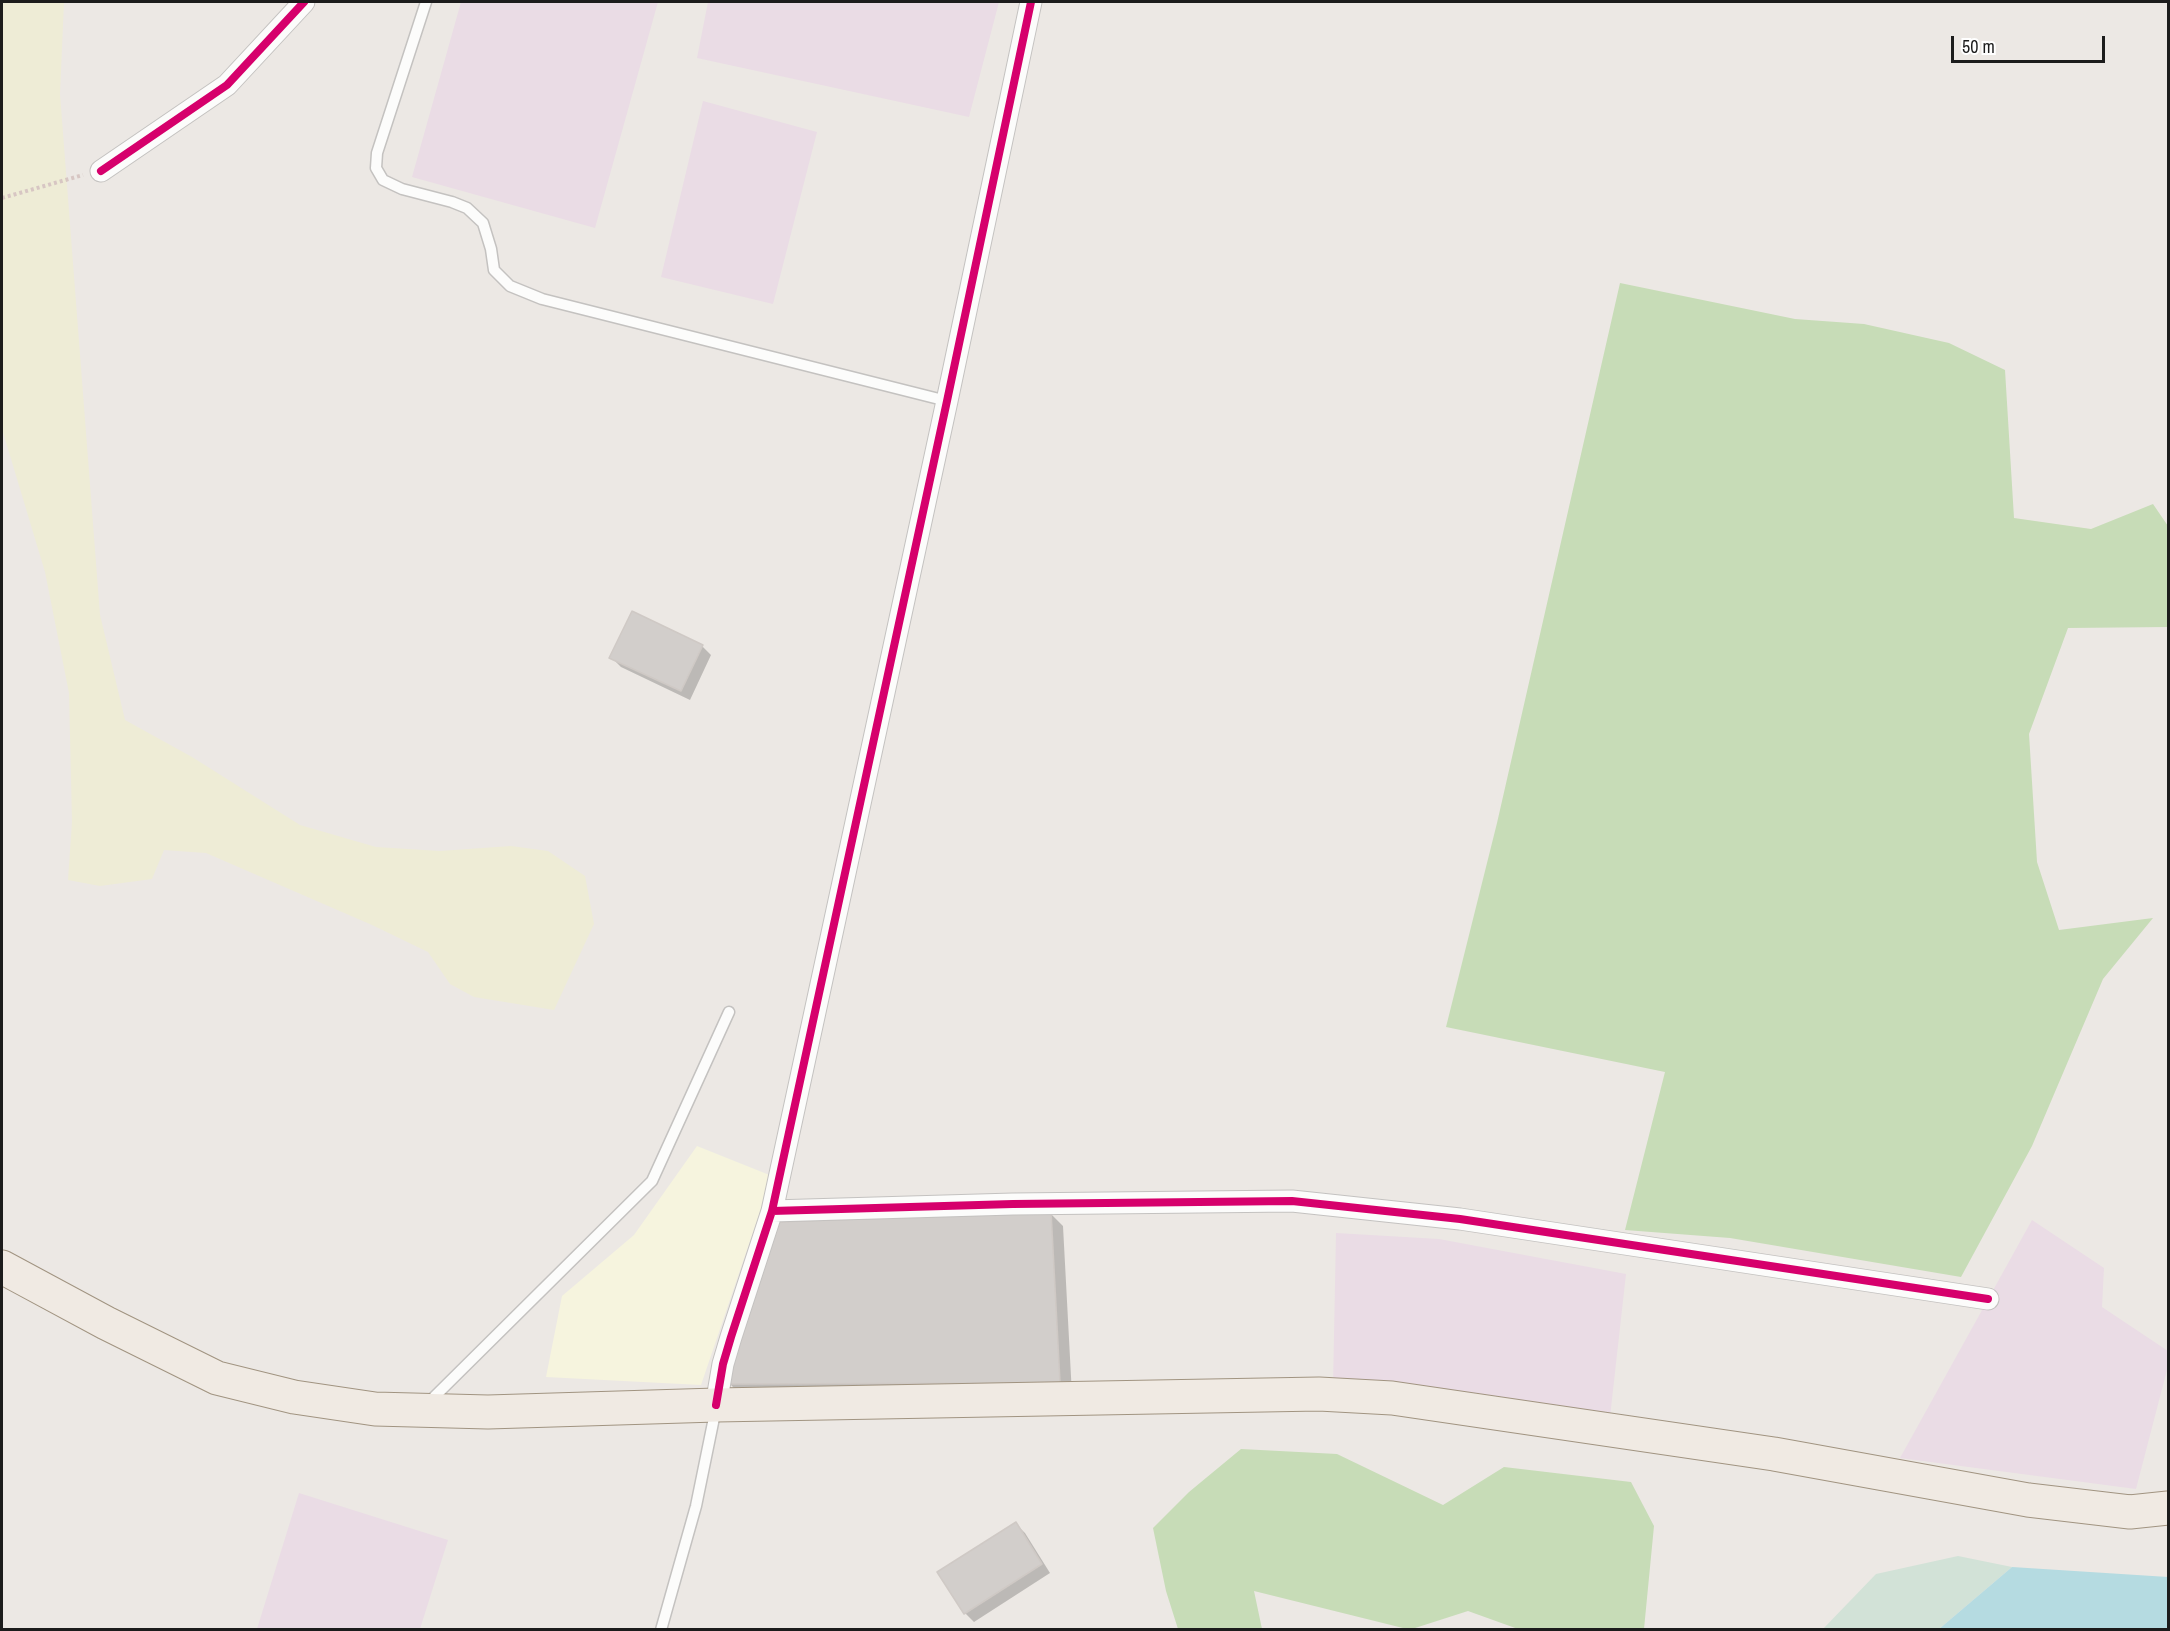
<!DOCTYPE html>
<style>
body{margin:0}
#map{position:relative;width:2170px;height:1631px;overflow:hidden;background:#ece8e4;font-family:"Archivo Narrow",sans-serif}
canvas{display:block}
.frame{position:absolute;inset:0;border:3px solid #1c1c1c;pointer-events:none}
.scale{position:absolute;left:1951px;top:36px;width:154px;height:27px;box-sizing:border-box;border:3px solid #1c1c1c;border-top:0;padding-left:8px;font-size:18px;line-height:21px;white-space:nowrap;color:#1c1c1c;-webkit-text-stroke:4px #fff;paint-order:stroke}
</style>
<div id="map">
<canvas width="2170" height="1631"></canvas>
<div class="frame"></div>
<div class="scale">50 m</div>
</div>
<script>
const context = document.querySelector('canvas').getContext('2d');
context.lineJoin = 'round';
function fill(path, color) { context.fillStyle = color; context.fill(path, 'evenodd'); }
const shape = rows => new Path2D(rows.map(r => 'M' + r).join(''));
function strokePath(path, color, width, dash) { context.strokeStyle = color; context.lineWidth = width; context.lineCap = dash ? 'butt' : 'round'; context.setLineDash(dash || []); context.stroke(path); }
const industrial = shape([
 [461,2,658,2,595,228,412,177],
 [708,2,999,2,969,117,697,58],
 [703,101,817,132,773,304,661,277],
 [2032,1220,2104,1268,2102,1307,2168,1351,2168,1366,2136,1489,1900,1458],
 [1336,1233,1439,1239,1626,1274,1610,1417,1333,1387],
 [299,1493,448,1540,420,1629,257,1629]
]);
const education = shape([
 [697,1146,772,1176,701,1385,546,1377,562,1296,634,1235]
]);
const farmland = shape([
 [2,2,64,2,60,94,100,615,125,720,192,757,300,825,376,847,440,851,511,846,548,851,585,876,594,924,554,1010,474,997,450,984,428,952,372,925,206,853,164,850,152,879,100,886,68,880,72,822,69,693,45,572,2,429]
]);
const forest = shape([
 [1620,283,1795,319,1864,324,1949,343,2005,370,2014,518,2091,529,2153,504,2168,526,2168,627,2068,628,2029,734,2037,862,2059,930,2153,918,2103,979,2032,1146,1961,1277,1730,1238,1625,1230,1665,1072,1446,1027,1497,823],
 [1241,1449,1337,1454,1443,1505,1504,1467,1631,1482,1654,1526,1644,1629,1518,1629,1468,1611,1412,1629,1407,1629,1254,1591,1262,1629,1178,1629,1166,1591,1153,1528,1189,1492]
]);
const wetland = shape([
 [1958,1556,2012,1567,1939,1629,1822,1630,1876,1574]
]);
const water = shape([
 [2012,1567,2168,1577,2168,1629,1939,1629]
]);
const shadow = shape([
 [702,646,711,655,690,700,621,667,611,657],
 [1050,1213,1063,1226,1072,1395,742,1396,730,1384],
 [1016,1524,1025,1533,1050,1573,974,1622,965,1613]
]);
const building = shape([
 [632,611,703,645,681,691,609,658,632,611],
 [1051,1212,1060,1383,728,1384,726,1363,778,1222,1051,1212],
 [1016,1522,1042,1564,964,1614,937,1572,1016,1522]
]);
const path = shape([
 [2,198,83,175]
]);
const service = shape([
 [426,2,377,153,376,168,383,180,402,189,452,202,467,208,483,223,491,249,494,270,510,286,542,299,947,401],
 [428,1403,652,1181,729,1012],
 [661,1630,696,1506,716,1408]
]);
const minor = shape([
 [101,171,227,85,304,2],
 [772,1211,1013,1204,1292,1201,1460,1219,1988,1299],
 [716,1405,723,1364,731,1337,772,1211,947,401,1031,2]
]);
const primary = shape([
 [2,1267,106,1323,217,1378,294,1397,375,1409,488,1412,716,1405,1319,1394,1392,1398,1774,1454,2028,1500,2130,1512,2168,1508]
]);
const cycleway = shape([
 [101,171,227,85,304,2],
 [772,1211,1013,1204,1292,1201,1460,1219,1988,1299],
 [716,1405,723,1364,731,1337,772,1211,947,401,1031,2]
]);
fill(industrial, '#eadce5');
fill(education, '#f6f4de');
fill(farmland, '#eeecd6');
fill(forest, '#c7dcb7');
fill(wetland, '#d2e2d7');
fill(water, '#b5dbe1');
fill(shadow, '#0003');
fill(building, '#d2cecb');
strokePath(building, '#cfc9c5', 1.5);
strokePath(service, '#c4c2c0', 13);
strokePath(minor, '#c4c2c0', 23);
strokePath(primary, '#a19481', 35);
strokePath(path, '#d7c6c3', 4, [3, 3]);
strokePath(service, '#fcfcfb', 10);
strokePath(minor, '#fcfcfb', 21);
strokePath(primary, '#f0eae3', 33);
strokePath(cycleway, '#d6006c', 8);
</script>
